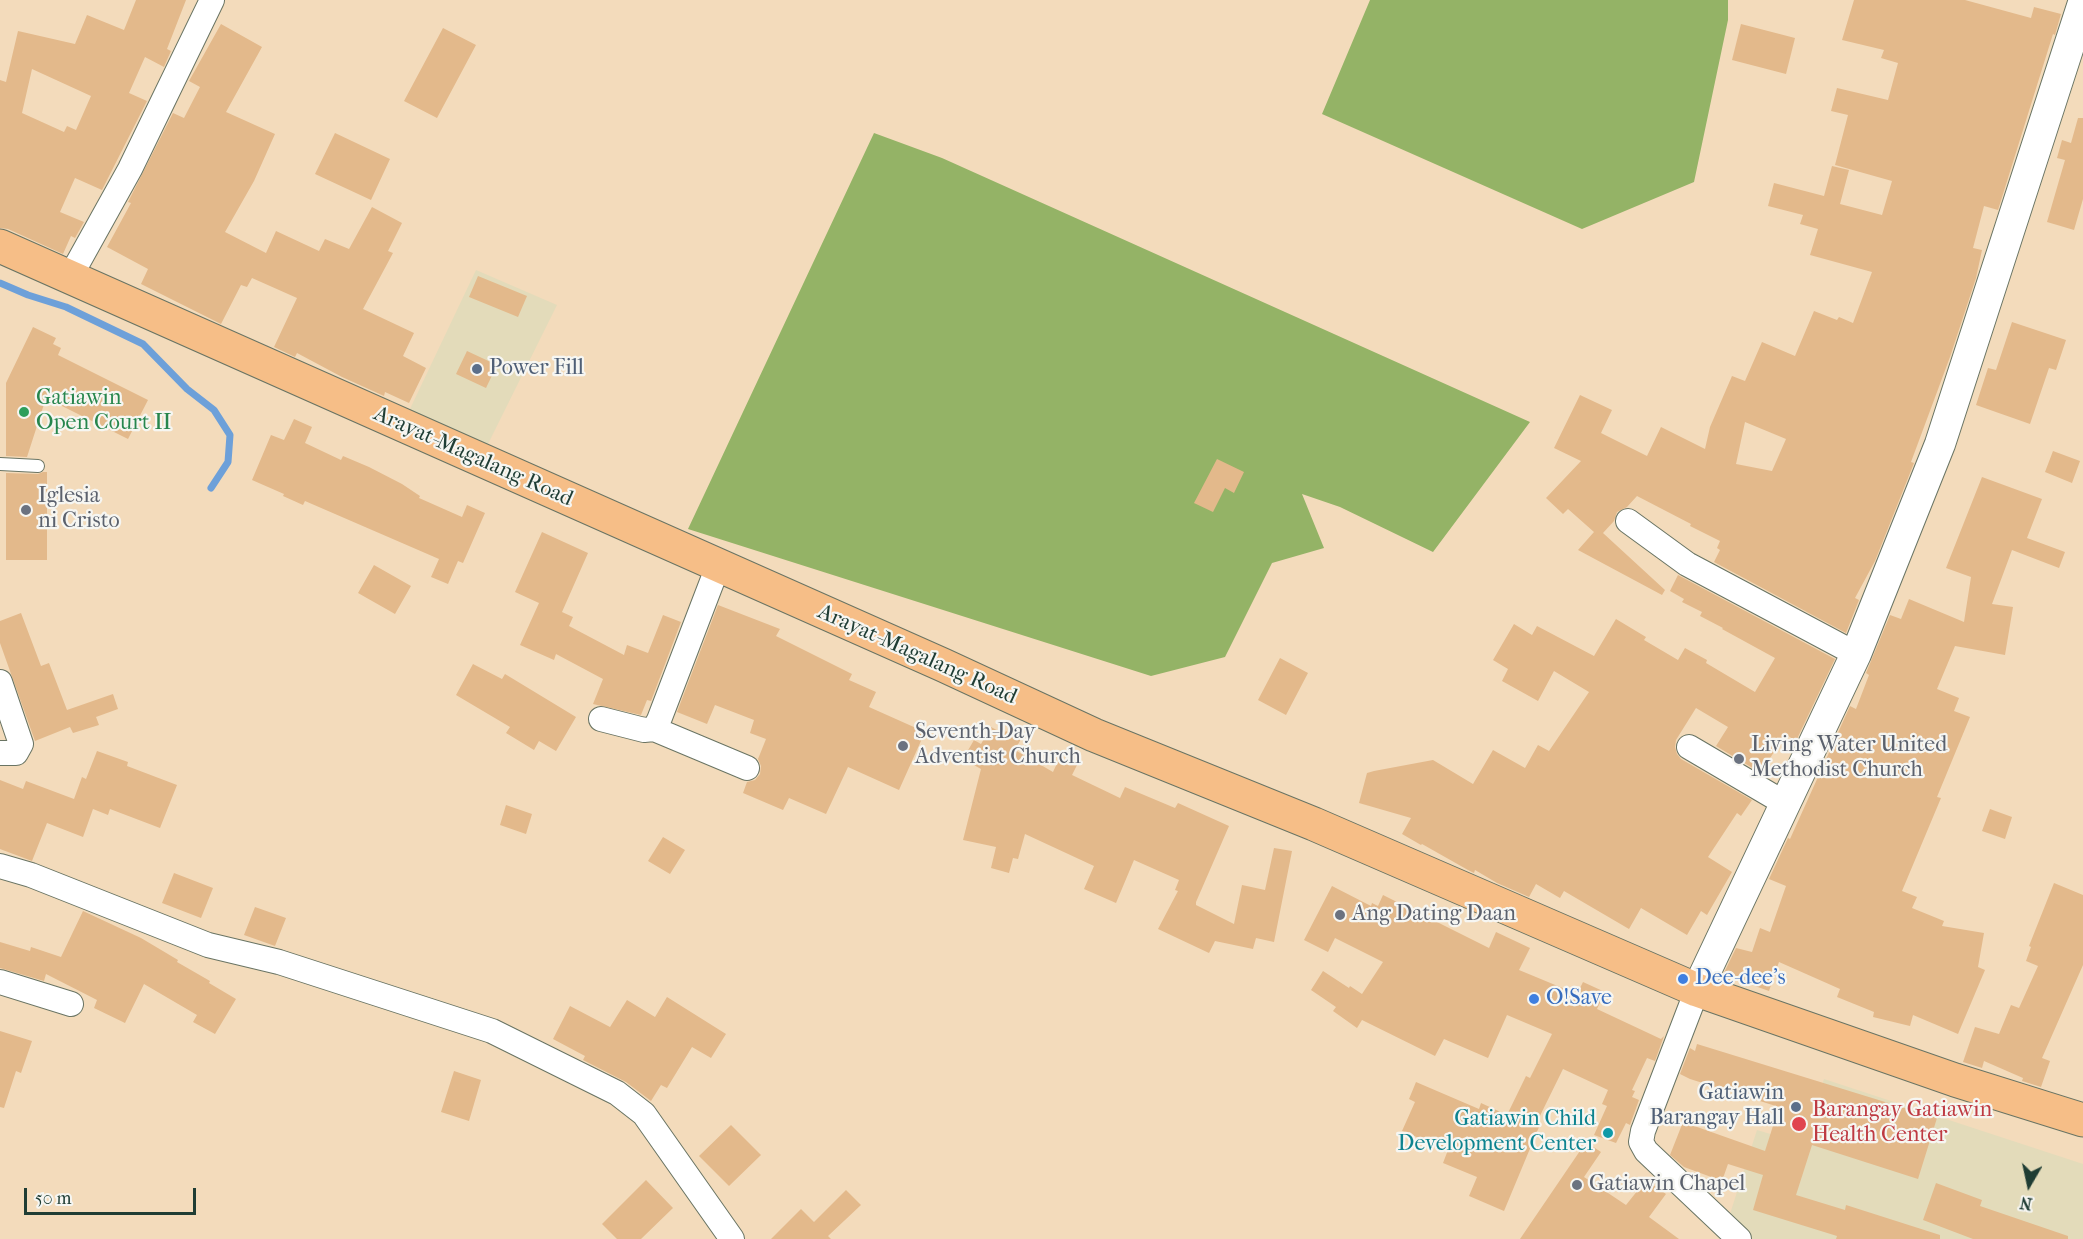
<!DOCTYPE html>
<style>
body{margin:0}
#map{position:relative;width:2083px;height:1239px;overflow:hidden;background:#f3dbbb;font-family:"IM FELL French Canon",serif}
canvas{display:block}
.north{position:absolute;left:1999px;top:1155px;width:60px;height:60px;-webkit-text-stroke:4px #f6f6f2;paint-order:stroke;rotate:189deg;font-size:16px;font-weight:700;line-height:24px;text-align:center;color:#1f3d34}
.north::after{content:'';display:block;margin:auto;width:21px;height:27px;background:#1f3d34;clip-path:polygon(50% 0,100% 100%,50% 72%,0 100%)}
.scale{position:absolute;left:24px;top:1188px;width:172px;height:27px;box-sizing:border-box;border:3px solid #1f3d34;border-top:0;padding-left:8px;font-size:18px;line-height:21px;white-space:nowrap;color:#1f3d34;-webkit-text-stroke:4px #f6f6f2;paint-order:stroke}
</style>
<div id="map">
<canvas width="2083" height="1239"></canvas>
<div class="north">N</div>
<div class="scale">50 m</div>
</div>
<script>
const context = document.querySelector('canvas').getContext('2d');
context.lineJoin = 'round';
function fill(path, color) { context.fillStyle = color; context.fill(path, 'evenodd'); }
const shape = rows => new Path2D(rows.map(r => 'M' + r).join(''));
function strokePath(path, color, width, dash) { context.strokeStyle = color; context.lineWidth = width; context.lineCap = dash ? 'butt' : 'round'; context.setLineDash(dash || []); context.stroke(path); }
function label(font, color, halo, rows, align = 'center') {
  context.font = font + ' "IM FELL French Canon",serif'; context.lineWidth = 4.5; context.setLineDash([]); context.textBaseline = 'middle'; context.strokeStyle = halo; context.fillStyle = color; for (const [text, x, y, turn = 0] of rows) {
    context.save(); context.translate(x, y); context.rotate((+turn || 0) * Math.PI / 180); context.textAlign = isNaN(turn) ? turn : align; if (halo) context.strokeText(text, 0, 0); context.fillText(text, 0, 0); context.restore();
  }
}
const built = shape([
 [476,270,557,305,487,446,409,411],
 [1824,1079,2083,1164,2083,1239,1748,1239,1728,1220,1757,1130,1804,1144]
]);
const forest = shape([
 [1370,0,1728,0,1728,20,1694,182,1582,229,1322,114],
 [874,133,942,158,1530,422,1433,552,1340,507,1302,494,1324,548,1272,563,1225,657,1151,676,688,529]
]);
const stream = shape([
 [0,283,28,295,66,307,143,344,187,389,214,410,230,435,228,462,211,488]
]);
const building = shape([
 [136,0,186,0,167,49,171,51,164,67,145,57,129,93,147,101,102,190,75,178,60,212,84,222,75,238,71,236,63,254,8,229,0,228,0,80,6,82,18,31,75,44,87,15,124,30],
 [32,69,91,96,76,130,67,126,64,132,22,113],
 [1854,0,1965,0,2031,18,2034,7,2061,14,2055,35,2053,34,1998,210,1984,206,1973,248,1982,250,1976,278,1950,357,1911,462,1914,463,1875,561,1855,598,1859,600,1846,633,1714,562,1720,550,1717,548,1720,541,1690,526,1691,524,1637,496,1627,507,1617,512,1614,521,1603,533,1665,590,1662,595,1578,550,1594,532,1568,509,1563,514,1546,498,1581,461,1554,448,1580,395,1612,410,1601,433,1647,456,1661,427,1705,449,1710,427,1732,376,1745,381,1762,342,1795,356,1814,311,1837,320,1839,317,1853,323,1872,272,1810,255,1818,229,1800,224,1803,215,1768,206,1774,183,1824,196,1832,166,1849,170,1840,204,1882,215,1892,181,1835,165,1848,115,1831,111,1837,88,1888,100,1898,63,1881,58,1884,50,1842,40],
 [1745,422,1786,439,1772,471,1736,464],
 [221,24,262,47,226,112,275,134,254,181,225,232,266,253,276,231,319,251,325,239,349,249,372,207,402,223,388,251,393,253,363,309,414,333,403,356,426,368,409,403,385,392,384,396,342,377,297,353,295,357,274,347,297,298,252,278,247,287,241,285,221,324,141,284,148,269,107,247,131,203,128,202,173,113,184,118,200,87,189,81],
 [1741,24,1795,38,1786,74,1732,60],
 [443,28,476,45,437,118,404,101],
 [2078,118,2083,118,2083,199,2074,230,2047,222,2065,160,2057,158,2062,140,2071,143],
 [335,133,390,159,371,200,315,174],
 [478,276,527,296,518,317,469,297],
 [2012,322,2066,340,2056,370,2049,368,2030,424,1976,405,1988,368,1996,370],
 [33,327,56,338,53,344,61,348,58,355,148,400,128,439,46,398,27,457,6,456,6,383],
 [467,351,497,365,486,388,456,374],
 [294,419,312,427,305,443,341,460,343,456,369,467,402,484,420,496,419,498,462,517,467,505,485,513,463,563,458,561,448,584,431,577,439,559,305,501,303,505,283,496,284,494,252,480,271,435,284,440],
 [2053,451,2080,461,2072,483,2045,472],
 [1217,459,1244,472,1234,493,1225,488,1213,512,1194,503],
 [43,472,47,472,47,560,6,560,6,473,38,474],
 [1982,477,2042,499,2027,538,2065,552,2059,568,2012,550,1992,604,2013,607,2005,655,1955,646,1937,689,1959,698,1954,711,1970,717,1937,797,1941,798,1902,891,1917,897,1912,908,1944,921,1942,926,1984,933,1978,967,1985,970,1958,1034,1913,1015,1910,1026,1873,1017,1874,1012,1837,997,1840,989,1779,962,1769,991,1735,979,1735,982,1721,979,1736,948,1752,952,1760,928,1770,932,1786,886,1769,879,1788,838,1790,839,1850,706,1856,709,1869,675,1866,673,1890,615,1901,619,1909,599,1964,622,1971,577,1946,568],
 [542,532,588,553,562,612,573,617,569,626,624,655,627,645,648,653,663,615,681,622,651,701,647,700,641,715,593,704,603,679,556,654,554,660,520,645,539,603,515,592],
 [374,565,411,586,395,614,358,593],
 [1678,575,1835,659,1796,741,1785,734,1761,773,1716,746,1728,727,1696,708,1676,740,1675,747,1677,754,1681,759,1752,800,1741,816,1737,813,1708,857,1732,872,1707,915,1701,911,1687,935,1641,908,1629,929,1564,891,1560,898,1536,884,1529,897,1497,883,1475,870,1474,873,1468,870,1422,844,1421,845,1402,834,1411,818,1359,803,1367,773,1374,771,1433,760,1473,784,1493,750,1525,768,1538,745,1549,751,1589,692,1554,671,1538,701,1502,681,1508,669,1493,660,1514,624,1532,635,1537,626,1594,656,1616,619,1646,637,1644,640,1678,660,1685,648,1707,660,1706,663,1755,692,1775,658,1722,629,1723,628,1700,616,1702,612,1682,602,1684,599,1670,591],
 [718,605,780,629,776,636,852,674,849,680,876,692,869,707,925,732,899,790,848,767,826,814,789,798,783,810,743,793,747,782,755,780,760,774,761,766,758,759,766,739,750,733,754,720,715,705,707,724,677,712],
 [21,613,41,666,49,663,67,710,113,694,118,709,96,717,99,725,73,733,70,727,35,741,0,643,0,621],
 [1280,658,1308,673,1286,715,1258,700],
 [473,664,502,679,505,674,576,717,556,751,539,741,534,750,506,733,510,727,456,695],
 [991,727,1004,734,1006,731,1021,739,1015,750,1053,772,1060,757,1077,765,1072,775,1120,798,1125,787,1175,808,1178,803,1229,826,1196,902,1196,905,1234,924,1242,885,1265,890,1274,848,1292,851,1274,942,1256,938,1253,949,1215,941,1209,953,1158,929,1178,891,1175,890,1179,880,1134,860,1116,903,1084,889,1094,866,1025,834,1018,859,1013,858,1009,873,991,868,996,847,963,840,981,769,963,759,974,740,981,744],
 [97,751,128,762,127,766,177,785,160,828,110,809,108,815,93,809,83,837,47,823,32,861,0,849,0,780,23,789,26,781,74,799,82,777,86,779],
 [506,805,532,814,526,834,500,825],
 [1990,809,2012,817,2005,839,1982,831],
 [663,837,685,850,670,874,648,861],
 [174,873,213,888,201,918,162,903],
 [2054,883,2083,895,2083,965,2042,1058,2050,1061,2041,1087,2022,1081,2023,1078,1984,1061,1982,1068,1963,1062,1975,1027,1999,1034,2011,1005,2019,1008,2038,966,2026,961,2031,947,2029,946],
 [1332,886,1371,906,1372,903,1378,906,1383,895,1489,948,1496,932,1530,948,1519,970,1577,994,1583,982,1605,992,1597,1009,1661,1039,1664,1036,1655,1061,1647,1058,1632,1090,1635,1091,1632,1097,1639,1100,1630,1125,1626,1123,1616,1143,1594,1135,1607,1106,1602,1104,1608,1090,1563,1069,1535,1126,1539,1127,1504,1211,1469,1196,1477,1177,1443,1163,1448,1150,1402,1131,1415,1102,1409,1099,1416,1082,1479,1109,1481,1103,1507,1115,1526,1076,1530,1078,1552,1034,1507,1015,1488,1058,1444,1039,1435,1056,1362,1020,1357,1028,1333,1011,1336,1007,1311,990,1323,971,1349,988,1350,986,1362,994,1383,962,1335,938,1328,952,1304,940],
 [255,907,286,918,275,946,244,935],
 [83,911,141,938,178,960,177,962,210,981,209,983,236,999,215,1034,193,1022,197,1015,144,984,125,1023,94,1008,97,1000,46,974,44,981,0,968,0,942,30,951,31,947,61,957],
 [667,997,726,1034,711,1058,692,1047,667,1088,661,1085,651,1101,626,1082,583,1060,585,1056,553,1039,570,1006,610,1027,627,1000,655,1017],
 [0,1031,32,1041,21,1073,16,1071,4,1108,0,1107],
 [1697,1044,1937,1118,1918,1179,1812,1145,1796,1195,1845,1210,1846,1205,1940,1235,1940,1239,1836,1239,1837,1236,1753,1210,1763,1175,1728,1164,1722,1181,1684,1167,1670,1155,1683,1122,1765,1151,1779,1107,1690,1079,1680,1074,1690,1048,1695,1051],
 [454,1071,481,1080,469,1121,441,1112],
 [731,1125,761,1155,729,1186,699,1156],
 [1586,1142,1601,1152,1584,1177,1626,1205,1646,1180,1666,1194,1649,1217,1679,1239,1520,1239],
 [646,1180,673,1208,641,1239,617,1239,602,1224],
 [1936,1183,1982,1200,1980,1206,2068,1236,2068,1239,1973,1239,1923,1220],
 [846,1190,861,1205,828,1236,831,1239,771,1239,801,1209,814,1222]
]);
const service = shape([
 [0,464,38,466]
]);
const minor = shape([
 [70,277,130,169,212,0],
 [1628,521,1687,564,1856,654],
 [0,682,21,744,16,753,0,753],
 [601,719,644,730,654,729,659,720,718,566],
 [654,729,747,768],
 [1689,747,1786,804],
 [0,866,31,875,208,945,279,962,492,1031,617,1093,644,1114,732,1239],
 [0,982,71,1004],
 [1697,990,1643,1131,1641,1142,1646,1151,1739,1239]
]);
const tertiary = shape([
 [1697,990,1856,654,1940,444,2083,3]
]);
const primary = shape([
 [0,246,943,665,1094,735,1314,824,1697,990,1955,1080,2083,1120]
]);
const markers = [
 [477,369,6,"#5c6f8a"],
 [24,412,6,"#2e9e5b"],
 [26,510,6,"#6b7280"],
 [903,746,6,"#6b7280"],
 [1739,759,6,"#6b7280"],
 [1340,915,6,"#6b7280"],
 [1683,979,6,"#3f7fe0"],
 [1534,999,6,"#3f7fe0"],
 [1796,1107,6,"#5c6f8a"],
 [1799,1124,8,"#e0444e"],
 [1608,1133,6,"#0f9aa8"],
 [1577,1185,6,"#6b7280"]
];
const serviceNames = [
 ["Power Fill",489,369],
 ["Gatiawin",1784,1094,"right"],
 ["Barangay Hall",1784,1119,"right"]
];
const leisureNames = [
 ["Gatiawin",36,399],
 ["Open Court II",36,424]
];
const streetNames = [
 ["Arayat-Magalang Road",473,457,24],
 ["Arayat-Magalang Road",917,655,24]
];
const worshipNames = [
 ["Iglesia",38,497],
 ["ni Cristo",38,522],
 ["Seventh-Day",915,733],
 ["Adventist Church",915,758],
 ["Living Water United",1751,746],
 ["Methodist Church",1751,771],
 ["Ang Dating Daan",1352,915],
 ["Gatiawin Chapel",1589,1185]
];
const shopNames = [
 ["Dee-dee's",1695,979],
 ["O!Save",1546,999]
];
const healthNames = [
 ["Barangay Gatiawin",1812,1111],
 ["Health Center",1812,1136]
];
const cultureNames = [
 ["Gatiawin Child",1596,1120],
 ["Development Center",1596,1145]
];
fill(built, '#e3dbba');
fill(forest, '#94b366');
strokePath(stream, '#6da0d9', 7);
fill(building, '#e3b98b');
strokePath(service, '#697463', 14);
strokePath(minor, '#697463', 26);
strokePath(tertiary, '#697463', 32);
strokePath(primary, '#697463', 35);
strokePath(service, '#fff', 12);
strokePath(minor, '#fff', 24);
strokePath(tertiary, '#fff', 30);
strokePath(primary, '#f6be87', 33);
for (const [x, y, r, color] of markers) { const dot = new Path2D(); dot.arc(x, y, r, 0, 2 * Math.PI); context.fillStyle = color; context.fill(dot); strokePath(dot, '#f6f6f2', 2); }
label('22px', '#4e5e75', '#f6f6f2', serviceNames, 'left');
label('22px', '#27864d', '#f6f6f2', leisureNames, 'left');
label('22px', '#1f3d34', '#f6f6f2', streetNames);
label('22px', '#5b616d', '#f6f6f2', worshipNames, 'left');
label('22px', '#366cbe', '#f6f6f2', shopNames, 'left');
label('22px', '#be3a42', '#f6f6f2', healthNames, 'left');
label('22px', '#0d838f', '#f6f6f2', cultureNames, 'right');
</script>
